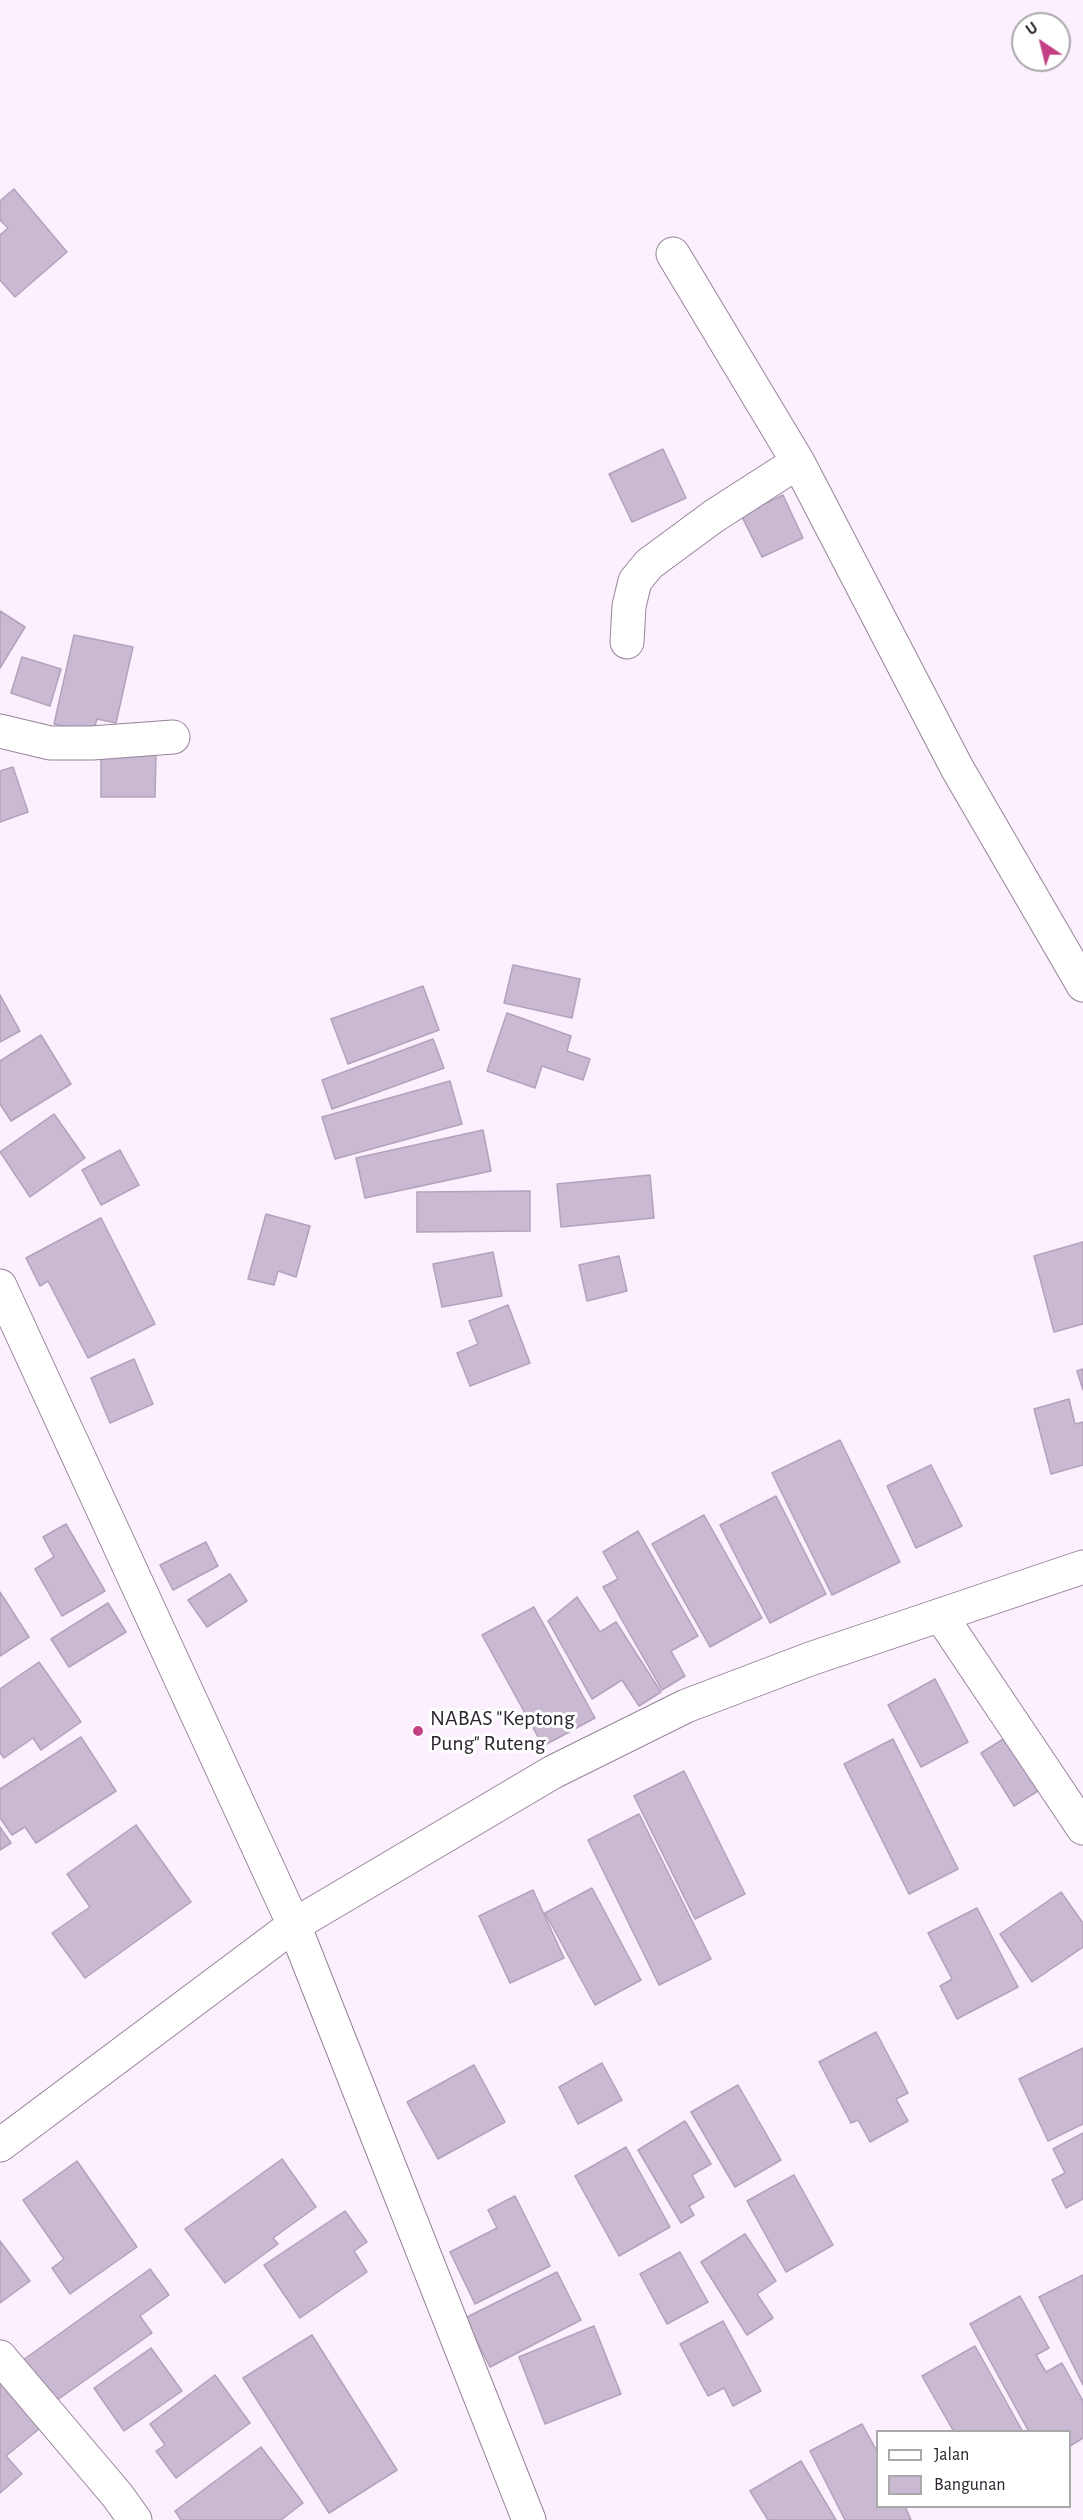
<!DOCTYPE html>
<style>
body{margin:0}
#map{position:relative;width:1083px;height:2520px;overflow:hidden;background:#fceffe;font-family:"Alegreya Sans",sans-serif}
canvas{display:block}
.legend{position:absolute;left:876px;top:2430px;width:195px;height:78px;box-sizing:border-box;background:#fff;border:2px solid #aba8ac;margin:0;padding:8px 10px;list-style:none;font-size:18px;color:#2d252f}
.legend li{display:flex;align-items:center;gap:12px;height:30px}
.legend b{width:30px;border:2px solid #aba8ac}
.north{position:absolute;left:1011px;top:12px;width:60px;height:60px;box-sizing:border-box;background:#fff;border:2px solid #aba8ac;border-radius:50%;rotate:325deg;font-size:16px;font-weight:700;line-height:24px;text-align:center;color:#2d252f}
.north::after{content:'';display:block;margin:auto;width:21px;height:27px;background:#c34085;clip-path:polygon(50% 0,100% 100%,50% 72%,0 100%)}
</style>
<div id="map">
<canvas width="1083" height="2520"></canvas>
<ul class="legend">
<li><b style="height:8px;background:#fff"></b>Jalan</li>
<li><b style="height:16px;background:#c9b9d3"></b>Bangunan</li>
</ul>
<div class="north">U</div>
</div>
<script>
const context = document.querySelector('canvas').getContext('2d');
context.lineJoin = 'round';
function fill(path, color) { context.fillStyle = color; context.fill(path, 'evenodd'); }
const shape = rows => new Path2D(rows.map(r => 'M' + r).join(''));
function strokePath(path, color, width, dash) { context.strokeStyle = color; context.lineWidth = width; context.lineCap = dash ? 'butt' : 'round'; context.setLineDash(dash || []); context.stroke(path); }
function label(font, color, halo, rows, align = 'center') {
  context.font = font + ' "Alegreya Sans",sans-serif'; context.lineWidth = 6; context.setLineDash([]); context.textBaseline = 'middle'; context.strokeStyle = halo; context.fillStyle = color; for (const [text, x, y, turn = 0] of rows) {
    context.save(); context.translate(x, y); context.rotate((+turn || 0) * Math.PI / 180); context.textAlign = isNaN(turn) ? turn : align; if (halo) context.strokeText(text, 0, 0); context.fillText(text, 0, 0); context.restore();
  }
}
const building = shape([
 [14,189,67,252,15,297,0,280,0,235,8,228,0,220,0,201,14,189],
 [663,449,686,498,632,522,609,474,663,449],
 [783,495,803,538,762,557,741,515,783,495],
 [0,611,25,627,0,668,0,611],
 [74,635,133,647,116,723,97,719,93,733,54,724,74,635],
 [22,657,61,669,50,706,11,693,22,657],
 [156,753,155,797,101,797,101,754,156,753],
 [13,767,28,812,0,822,0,771,13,767],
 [513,965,580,979,572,1018,504,1003,513,965],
 [423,986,439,1030,348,1064,331,1019,423,986],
 [0,995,20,1031,0,1042,0,995],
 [507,1013,571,1036,567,1051,590,1059,583,1080,542,1066,535,1088,487,1071,507,1013],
 [41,1035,71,1084,11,1121,0,1104,0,1061,41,1035],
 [433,1039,444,1068,332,1109,322,1080,433,1039],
 [450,1081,462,1124,335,1159,322,1117,450,1081],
 [54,1114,85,1158,30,1197,0,1152,54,1114],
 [483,1130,491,1171,365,1198,356,1158,483,1130],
 [120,1150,139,1185,101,1205,82,1170,120,1150],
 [650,1175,654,1218,561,1227,557,1184,650,1175],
 [530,1191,530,1231,417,1232,417,1192,530,1191],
 [266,1214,310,1226,296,1277,278,1271,274,1285,248,1279,266,1214],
 [101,1218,155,1324,88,1358,48,1281,40,1286,26,1258,101,1218],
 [1083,1242,1083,1324,1054,1332,1034,1256,1083,1242],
 [493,1252,502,1296,442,1307,433,1264,493,1252],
 [619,1256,627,1291,587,1301,579,1265,619,1256],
 [508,1305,530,1363,470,1386,457,1353,478,1344,469,1321,508,1305],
 [134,1359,153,1404,110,1423,91,1378,134,1359],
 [1083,1369,1083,1390,1077,1371,1083,1369],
 [1069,1399,1075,1424,1083,1422,1083,1465,1051,1474,1034,1409,1069,1399],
 [840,1440,900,1562,832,1595,772,1473,840,1440],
 [931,1465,962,1526,916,1548,887,1486,931,1465],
 [776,1496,826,1594,770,1623,720,1525,776,1496],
 [704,1515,762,1618,710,1647,652,1544,704,1515],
 [66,1524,105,1591,62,1616,35,1569,54,1557,43,1537,66,1524],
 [638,1531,698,1636,671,1651,685,1676,662,1690,603,1587,618,1579,603,1552,638,1531],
 [206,1542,218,1566,173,1590,160,1565,206,1542],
 [230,1574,247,1601,207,1627,188,1600,230,1574],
 [0,1592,29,1637,0,1656,0,1592],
 [577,1597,600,1632,616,1622,661,1692,639,1706,622,1680,592,1699,548,1621,577,1597],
 [108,1603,126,1632,69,1667,51,1639,108,1603],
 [534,1607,595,1718,543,1746,482,1635,534,1607],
 [39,1662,81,1722,41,1750,33,1738,4,1758,0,1753,0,1689,39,1662],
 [935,1679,968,1742,921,1767,888,1705,935,1679],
 [1016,1731,1049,1784,1014,1806,981,1753,1016,1731],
 [81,1737,116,1791,36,1843,25,1827,12,1835,0,1818,0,1789,81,1737],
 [893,1739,958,1869,909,1894,844,1764,893,1739],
 [684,1771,745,1894,695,1919,634,1796,684,1771],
 [639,1814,711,1959,659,1985,588,1840,639,1814],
 [136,1825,191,1902,85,1978,52,1933,90,1907,67,1874,136,1825],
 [0,1827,11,1843,0,1850,0,1827],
 [592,1888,641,1980,595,2005,545,1913,592,1888],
 [533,1890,564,1958,510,1983,479,1916,533,1890],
 [1061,1892,1083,1923,1083,1947,1032,1982,1000,1934,1061,1892],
 [977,1908,1018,1987,957,2019,940,1986,952,1979,928,1933,977,1908],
 [876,2032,908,2093,896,2099,908,2121,870,2142,858,2120,851,2123,819,2062,876,2032],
 [1083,2048,1083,2124,1048,2141,1019,2079,1083,2048],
 [602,2063,622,2100,578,2124,559,2087,602,2063],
 [474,2065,505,2122,438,2159,407,2102,474,2065],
 [738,2085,781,2160,735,2187,691,2112,738,2085],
 [685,2121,711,2164,692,2175,704,2197,689,2206,694,2215,681,2223,638,2150,685,2121],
 [1083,2133,1083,2199,1066,2208,1052,2180,1065,2173,1053,2149,1083,2133],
 [626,2147,670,2227,619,2256,575,2176,626,2147],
 [282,2159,316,2207,273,2238,278,2244,225,2283,185,2229,282,2159],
 [77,2161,137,2247,70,2294,52,2268,64,2259,23,2200,77,2161],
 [794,2175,833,2245,786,2272,747,2201,794,2175],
 [515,2196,550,2266,475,2304,450,2252,497,2228,488,2210,515,2196],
 [345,2211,367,2242,354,2251,367,2272,300,2318,264,2265,345,2211],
 [745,2234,776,2281,757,2294,773,2318,747,2335,701,2262,745,2234],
 [0,2241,30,2281,0,2303,0,2241],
 [680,2252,708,2302,667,2324,640,2274,680,2252],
 [150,2269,169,2295,140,2316,152,2333,53,2403,23,2360,150,2269],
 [557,2272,581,2320,490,2367,465,2318,557,2272],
 [1083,2275,1083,2385,1039,2297,1083,2275],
 [1020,2296,1049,2348,1036,2355,1046,2372,1062,2363,1083,2401,1083,2438,1070,2446,1070,2432,1029,2432,970,2324,1020,2296],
 [723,2321,761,2391,733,2406,724,2388,708,2396,680,2344,723,2321],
 [594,2326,621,2394,545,2424,519,2357,594,2326],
 [312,2335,397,2470,329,2513,243,2378,312,2335],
 [975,2346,1023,2432,954,2432,922,2376,975,2346],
 [151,2348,182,2391,124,2431,94,2388,151,2348],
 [215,2375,250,2423,176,2478,156,2451,165,2445,150,2424,215,2375],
 [5,2379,44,2425,6,2456,22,2474,0,2493,0,2383,5,2379],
 [862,2424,878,2453,878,2506,905,2506,911,2520,845,2520,810,2451,862,2424],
 [261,2447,303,2503,281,2520,181,2520,175,2511,261,2447],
 [801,2461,836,2520,768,2520,750,2491,801,2461]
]);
const street = shape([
 [673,254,798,462,957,768,1083,985],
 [627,642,629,606,635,581,649,564,714,516,798,462],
 [0,731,50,743,92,743,173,737],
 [0,1286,294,1925,529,2520],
 [941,1616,1083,1828],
 [0,2145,294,1925,553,1772,686,1706,810,1659,1083,1567],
 [0,2357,117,2495,135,2520]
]);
const markers = [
 [418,1731,6,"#c34085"]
];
const poiNames = [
 ["NABAS \"Keptong",430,1718],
 ["Pung\" Ruteng",430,1743]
];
fill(building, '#c9b9d3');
strokePath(building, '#b2a2bc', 1.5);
strokePath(street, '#97839a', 35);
strokePath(street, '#fff', 33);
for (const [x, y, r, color] of markers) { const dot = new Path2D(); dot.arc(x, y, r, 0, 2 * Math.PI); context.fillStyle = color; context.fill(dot); strokePath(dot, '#fff', 2); }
label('22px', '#2d252f', '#fff', poiNames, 'left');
</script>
